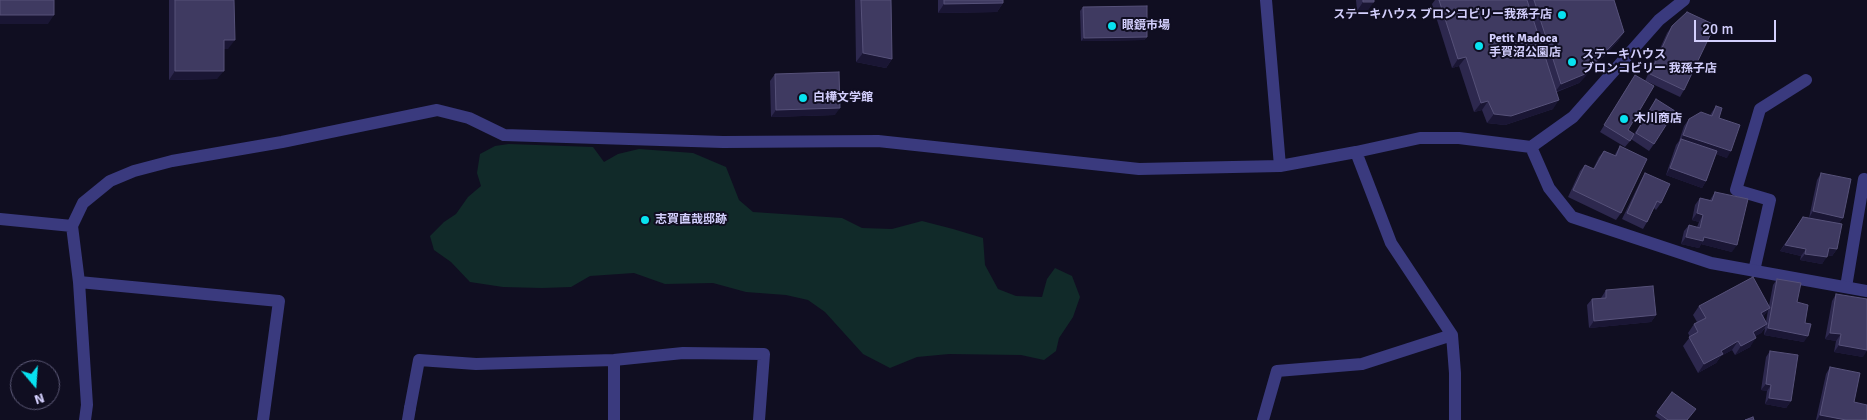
<!DOCTYPE html>
<meta charset="utf-8">
<style>
body{margin:0}
#map{position:relative;width:1867px;height:420px;overflow:hidden;background:#100e21;font-family:Signika,sans-serif}
canvas{display:block}
.north{position:absolute;left:10px;top:360px;width:50px;height:50px;box-sizing:border-box;background:#100e21;border:1px solid #5e5b79;border-radius:50%;rotate:162deg;font-size:14px;font-weight:700;line-height:20px;text-align:center;color:#d3cffd}
.north::after{content:'';display:block;margin:auto;width:18px;height:22px;background:#08e2f0;clip-path:polygon(50% 0,100% 100%,50% 72%,0 100%)}
.scale{position:absolute;left:1694px;top:20px;width:82px;height:22px;box-sizing:border-box;border:2px solid #d3cffd;border-top:0;padding-left:6px;font-size:15px;line-height:18px;white-space:nowrap;color:#d3cffd;-webkit-text-stroke:4px #100e21;paint-order:stroke}
</style>
<div id="map">
<canvas width="1867" height="420"></canvas>
<div class="north">N</div>
<div class="scale">20 m</div>
</div>
<script>
const context = document.querySelector('canvas').getContext('2d');
context.lineJoin = 'round';
function fill(path, color) { context.fillStyle = color; context.fill(path, 'evenodd'); }
const shape = rows => new Path2D(rows.map(r => 'M' + r).join(''));
function strokePath(path, color, width, dash) { context.strokeStyle = color; context.lineWidth = width; context.lineCap = dash ? 'butt' : 'round'; context.setLineDash(dash || []); context.stroke(path); }
function label(font, color, halo, rows, align = 'center') {
  context.font = font + ' Signika,"Noto Sans JP",sans-serif'; context.lineWidth = 4; context.setLineDash([]); context.textBaseline = 'middle'; context.strokeStyle = halo; context.fillStyle = color; for (const [text, x, y, turn = 0] of rows) {
    context.save(); context.translate(x, y); context.rotate((+turn || 0) * Math.PI / 180); context.textAlign = isNaN(turn) ? turn : align; if (halo) context.strokeText(text, 0, 0); context.fillText(text, 0, 0); context.restore();
  }
}
const green = shape([
 [509,144,593,147,604,162,618,154,639,149,693,153,726,167,739,200,753,212,842,218,862,228,892,229,922,221,953,229,983,238,985,265,998,289,1016,296,1042,297,1047,279,1055,268,1072,276,1080,297,1073,317,1059,338,1056,351,1044,360,1021,355,949,354,917,357,890,368,863,354,825,312,808,300,786,295,746,292,713,283,665,284,634,273,590,276,571,287,542,288,503,287,470,282,451,262,434,250,430,236,444,222,456,214,468,197,481,186,477,173,480,154,495,146]
]);
const lane = shape([
 [1754,271,1770,200,1736,190,1760,109,1806,80],
 [1846,287,1864,179],
 [614,360,614,420],
 [410,408,419,360,476,364,614,360,683,353,764,354,759,420]
]);
const street = shape([
 [1266,0,1280,166,1356,152,1391,243,1452,335,1455,373,1455,420],
 [1531,147,1549,188,1572,217,1711,263,1867,291],
 [1356,152,1420,138,1459,138,1531,147,1573,117,1659,20,1684,0],
 [0,219,72,226,83,203,110,181,134,171,172,161,282,142,437,110,469,118,504,135,723,142,878,141,1139,169,1280,166],
 [72,226,79,282,87,405,85,420],
 [79,282,279,301,263,420],
 [408,420,410,408],
 [1263,420,1277,371,1362,364,1452,335]
]);
const wall = shape([
 [169,0,234,0,228,49,224,49,217,79,169,80],
 [855,0,891,0,892,59,886,68,856,62],
 [938,0,1003,0,1003,3,997,12,938,13],
 [1356,0,1390,0,1374,0,1368,10,1357,11],
 [1435,0,1614,0,1624,32,1618,41,1579,83,1557,92,1553,109,1505,125,1487,123,1482,110,1474,112,1459,66,1452,68,1432,4],
 [1083,7,1147,37,1144,40,1081,41,1080,11],
 [1672,26,1684,90,1680,97,1646,81,1628,130,1630,141,1625,147,1600,132,1635,75,1645,81,1667,33],
 [775,74,835,115,771,117,770,81],
 [1656,99,1654,144,1649,151,1631,139],
 [1716,106,1727,158,1716,154,1706,181,1702,188,1666,175,1676,145,1679,141,1684,126,1689,119,1710,115],
 [1620,146,1621,213,1616,220,1568,197,1580,171,1585,165,1593,169,1599,157,1604,151,1614,156],
 [1645,173,1661,203,1656,210,1654,208,1647,222,1643,229,1622,219,1641,180],
 [1821,173,1843,218,1839,223,1837,249,1832,256,1827,255,1822,264,1800,260,1801,256,1780,251,1803,217,1809,218,1817,180],
 [1715,192,1732,252,1701,244,1699,248,1681,244,1684,231,1689,225,1697,227,1699,222,1692,220,1695,205,1700,198,1710,200],
 [1777,279,1797,302,1805,323,1804,342,1764,335,1765,328,1761,333,1755,336,1750,347,1735,355,1732,350,1721,356,1716,363,1698,373,1683,346,1690,337,1688,333,1694,324,1697,322,1693,315,1699,306,1769,306,1773,285],
 [1768,310,1766,322,1763,317],
 [1606,290,1656,315,1651,322,1589,328,1587,305,1592,299,1601,298],
 [1836,294,1863,357,1834,352,1836,341,1825,339,1832,301],
 [1770,351,1791,401,1786,408,1765,404,1767,391,1761,390,1766,357],
 [1830,367,1854,402,1867,420,1816,420,1826,374],
 [1672,392,1688,420,1661,420,1655,416]
]);
const shadedWall = shape([
 [1363,2,1374,2,1368,10,1357,11],
 [1003,3,997,12,938,13,944,4],
 [0,15,54,15,48,24,0,24],
 [1624,32,1618,41,1579,83,1555,92,1561,84],
 [1147,37,1144,40,1081,41,1084,38],
 [224,40,235,40,228,49,218,49],
 [863,53,892,59,886,68,856,62],
 [1466,57,1459,66,1452,68,1458,59],
 [175,71,224,71,217,79,169,80],
 [1559,100,1553,109,1505,125,1487,123,1494,114],
 [1488,101,1482,110,1474,112,1481,103],
 [840,108,835,115,771,117,776,110],
 [1683,135,1731,151,1727,158,1680,142],
 [1670,168,1706,181,1702,188,1666,175],
 [1813,211,1843,218,1838,224,1809,218],
 [1697,213,1703,215,1699,222,1692,220],
 [1686,237,1704,237,1737,245,1732,252,1701,244,1699,248,1681,244],
 [1785,245,1806,249,1801,256,1780,251],
 [1829,248,1837,249,1832,256,1824,254],
 [1805,254,1827,257,1822,264,1800,260],
 [1770,308,1763,317,1761,313],
 [1656,315,1651,322,1589,328,1594,321],
 [1767,324,1761,333,1747,341,1753,332],
 [1768,328,1808,336,1804,342,1764,335],
 [1830,333,1841,334,1836,341,1825,339],
 [1756,338,1750,347,1735,355,1741,346],
 [1738,341,1732,350,1721,356,1716,363,1698,373,1704,364,1721,351],
 [1839,345,1867,350,1867,351,1863,357,1834,352],
 [1766,384,1771,385,1767,391,1761,390],
 [1769,398,1791,401,1786,408,1765,404],
 [1820,415,1846,420,1817,420]
]);
const building = shape([
 [0,0,54,0,54,15,0,15,0,0],
 [175,0,234,0,235,40,224,40,224,71,175,71,175,0],
 [861,0,891,0,892,59,863,53,861,0],
 [944,0,1003,0,1003,3,944,4,944,0],
 [1363,0,1374,0,1374,2,1363,2,1363,0],
 [1439,0,1527,0,1559,100,1511,116,1494,114,1488,101,1481,103,1466,57,1458,59,1439,0],
 [1534,0,1614,0,1624,32,1585,74,1561,84,1534,0],
 [1147,6,1147,37,1084,38,1083,7,1147,6],
 [1687,12,1715,25,1684,90,1650,74,1672,26,1687,12],
 [839,72,840,108,776,110,775,74,839,72],
 [1635,75,1654,86,1628,130,1634,134,1630,141,1604,125,1635,75],
 [1656,99,1675,111,1654,144,1636,133,1656,99],
 [1716,106,1722,108,1719,118,1740,125,1731,151,1683,135,1689,119,1701,112,1712,116,1716,106],
 [1681,139,1717,151,1706,181,1670,168,1681,139],
 [1620,146,1647,159,1621,213,1573,190,1585,165,1594,169,1604,151,1616,156,1620,146],
 [1645,173,1670,184,1661,203,1657,201,1647,222,1627,213,1645,173],
 [1821,173,1851,179,1843,218,1813,211,1821,173],
 [1715,192,1748,199,1737,245,1704,237,1703,241,1686,237,1689,225,1700,228,1703,215,1697,213,1700,198,1712,201,1715,192],
 [1803,217,1842,224,1837,249,1829,248,1827,257,1805,254,1806,249,1785,245,1803,217],
 [1753,277,1770,308,1761,313,1767,324,1753,332,1756,338,1741,346,1738,341,1721,351,1723,354,1704,364,1689,337,1698,332,1694,324,1706,318,1699,306,1753,277],
 [1777,279,1801,283,1797,302,1808,305,1805,323,1811,324,1808,336,1768,328,1777,279],
 [1653,286,1656,315,1594,321,1592,299,1606,298,1606,290,1653,286],
 [1836,294,1867,299,1867,350,1839,345,1841,334,1830,333,1836,294],
 [1770,351,1798,355,1791,401,1769,398,1771,385,1766,384,1770,351],
 [1830,367,1860,373,1854,402,1867,405,1867,420,1846,420,1820,415,1830,367],
 [1672,392,1696,409,1687,420,1668,420,1657,412,1672,392],
 [1753,417,1754,420,1745,420,1753,417]
]);
const markers = [
 [1562,15,5,"#08e2f0"],
 [1112,26,5,"#08e2f0"],
 [1479,46,5,"#08e2f0"],
 [1572,62,5,"#08e2f0"],
 [803,98,5,"#08e2f0"],
 [1624,119,5,"#08e2f0"],
 [645,220,5,"#08e2f0"]
];
const poiNames = [
 ["ステーキハウス ブロンコビリー我孫子店",1552,15,"right"],
 ["眼鏡市場",1122,26],
 ["Petit Madoca",1489,39],
 ["手賀沼公園店",1489,53],
 ["ステーキハウス",1582,55],
 ["ブロンコビリー 我孫子店",1582,69],
 ["白樺文学館",813,98],
 ["木川商店",1634,119],
 ["志賀直哉邸跡",655,220]
];
fill(green, '#112a29');
strokePath(lane, '#3a3a7e', 12);
strokePath(street, '#3a3a7e', 12);
fill(wall, '#2d284e');
fill(shadedWall, '#1a1634');
fill(building, '#3f3a61');
strokePath(building, '#565179', 1);
for (const [x, y, r, color] of markers) { const dot = new Path2D(); dot.arc(x, y, r, 0, 2 * Math.PI); context.fillStyle = color; context.fill(dot); strokePath(dot, '#100e21', 2); }
label('bold 12px', '#d3cffd', '#100e21', poiNames, 'left');
</script>
